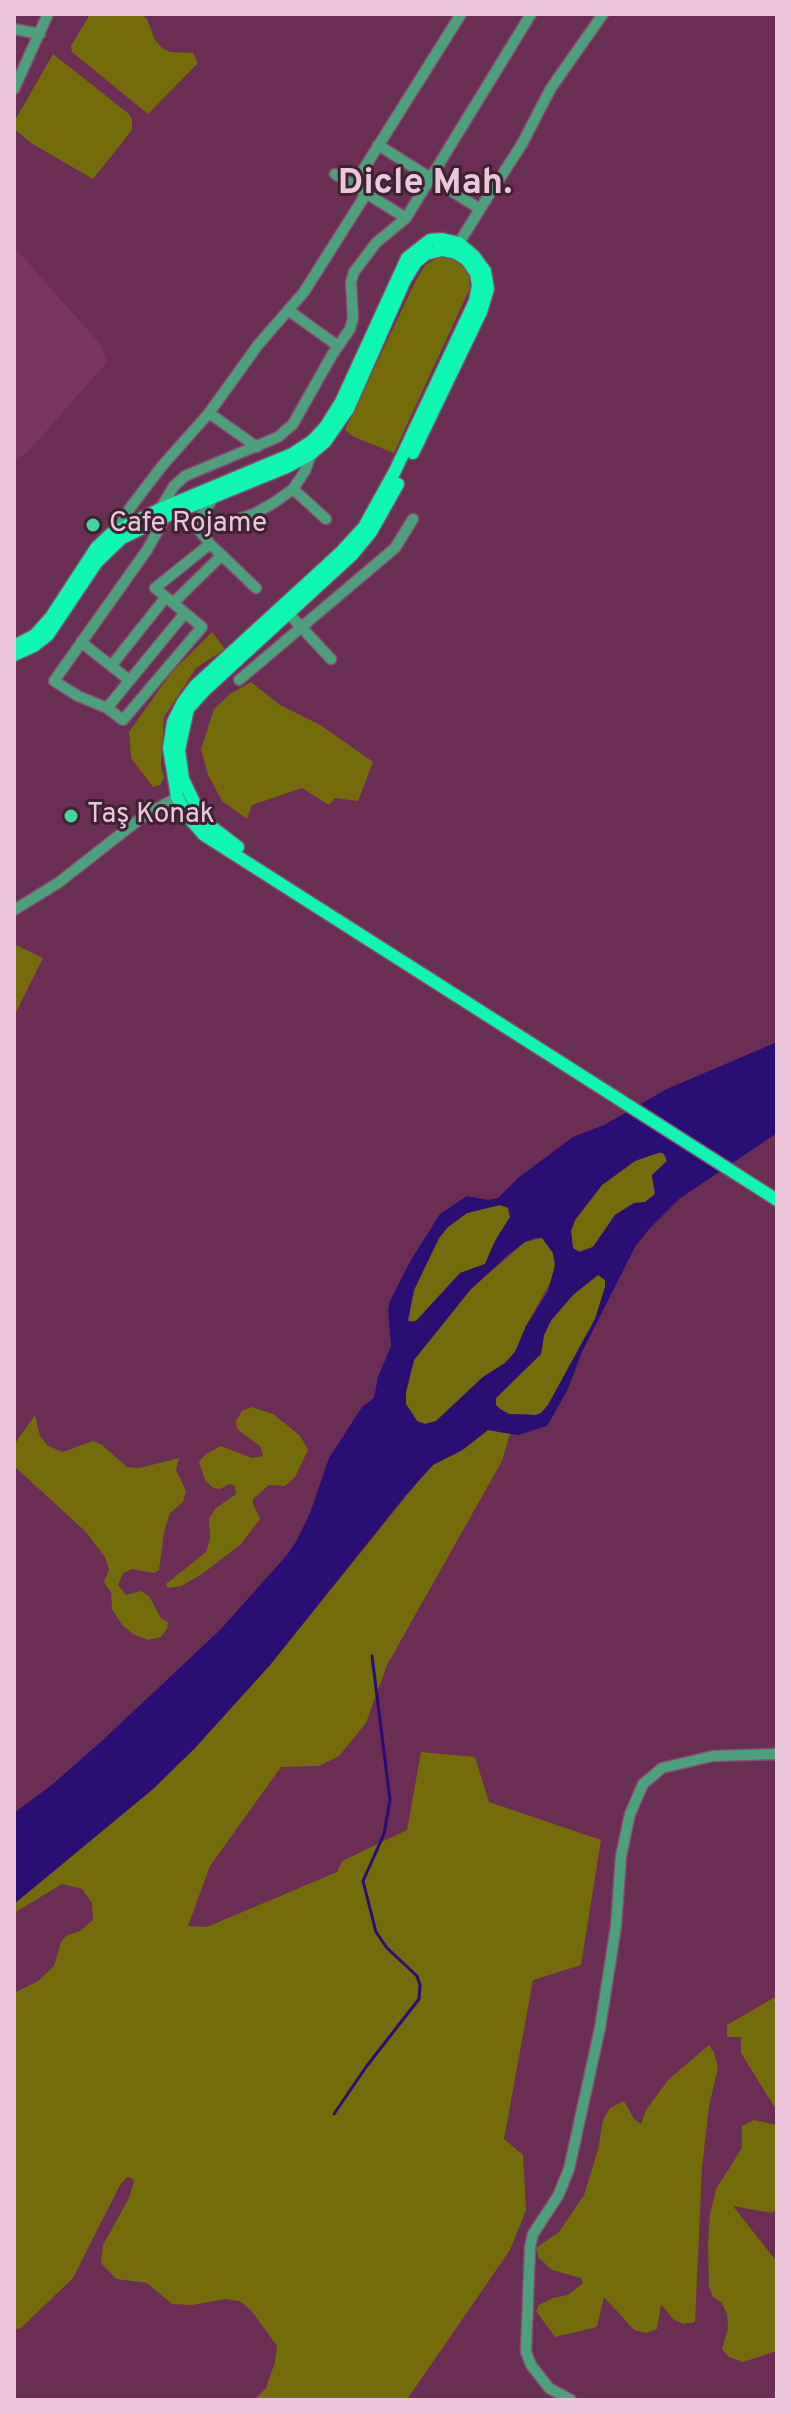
<!DOCTYPE html>
<meta charset="utf-8">
<style>
body{margin:0}
#map{position:relative;width:791px;height:2414px;overflow:hidden;background:#6a2d53;font-family:Overpass,sans-serif}
canvas{display:block}
.frame{position:absolute;inset:0;border:16px solid #ecc7dc;pointer-events:none}
</style>
<div id="map">
<canvas width="791" height="2414"></canvas>
<div class="frame"></div>
</div>
<script>
const context = document.querySelector('canvas').getContext('2d');
context.lineJoin = 'round';
function fill(path, color) { context.fillStyle = color; context.fill(path, 'evenodd'); }
const shape = rows => new Path2D(rows.map(r => 'M' + r).join(''));
function strokePath(path, color, width, dash) { context.strokeStyle = color; context.lineWidth = width; context.lineCap = dash ? 'butt' : 'round'; context.setLineDash(dash || []); context.stroke(path); }
function label(font, color, halo, rows, align = 'center') {
  context.font = font + ' Overpass,sans-serif'; context.lineWidth = 6; context.setLineDash([]); context.textBaseline = 'middle'; context.strokeStyle = halo; context.fillStyle = color; for (const [text, x, y, turn = 0] of rows) {
    context.save(); context.translate(x, y); context.rotate((+turn || 0) * Math.PI / 180); context.textAlign = isNaN(turn) ? turn : align; if (halo) context.strokeText(text, 0, 0); context.fillText(text, 0, 0); context.restore();
  }
}
const built = shape([
 [15,248,101,345,107,362,28,452,14,461]
]);
const green = shape([
 [90,14,141,14,147,19,155,40,162,48,170,52,193,53,198,63,148,114,72,52,71,46],
 [53,54,129,114,132,120,132,130,93,179,31,143,14,129,14,122],
 [438,258,453,258,463,266,469,276,470,288,394,453,354,437,345,430,414,284,425,265],
 [212,632,225,649,196,668,164,717,161,765,164,778,160,785,153,787,131,758,129,732,171,673],
 [251,682,280,705,322,726,373,762,358,801,335,798,329,805,302,788,252,805,247,819,222,801,208,775,201,749,214,709,230,694],
 [14,944,43,958,14,1016],
 [663,1153,667,1161,652,1177,655,1194,645,1202,631,1205,615,1215,593,1247,579,1252,573,1248,571,1231,575,1220,602,1185,635,1161,650,1154],
 [500,1205,508,1207,510,1217,495,1241,485,1264,460,1273,416,1321,408,1321,414,1290,439,1238,448,1227,467,1213],
 [542,1238,553,1253,555,1265,552,1279,526,1326,515,1352,505,1363,483,1377,436,1421,425,1424,417,1421,406,1404,406,1392,414,1360,471,1289,525,1242],
 [598,1275,605,1280,605,1287,595,1319,548,1405,541,1413,536,1415,509,1414,500,1409,496,1405,496,1398,541,1354,544,1335,551,1321,574,1294],
 [251,1407,273,1414,287,1425,300,1436,308,1450,295,1477,285,1486,269,1485,253,1499,253,1504,260,1519,241,1544,202,1574,181,1586,168,1588,166,1584,206,1552,210,1539,209,1518,216,1508,236,1494,235,1486,229,1484,220,1489,213,1488,205,1480,199,1462,206,1454,221,1446,252,1458,263,1456,260,1446,237,1429,236,1421,242,1411],
 [35,1415,40,1436,48,1446,63,1452,93,1441,102,1445,127,1467,139,1468,179,1458,176,1470,186,1491,183,1502,170,1513,164,1532,159,1570,154,1573,132,1569,123,1573,118,1585,126,1595,141,1591,149,1596,161,1618,168,1622,167,1629,161,1637,148,1640,133,1634,122,1625,112,1609,111,1592,104,1582,109,1570,105,1557,86,1532,14,1466,14,1445],
 [488,1430,510,1434,502,1461,387,1665,366,1723,339,1756,319,1766,281,1767,210,1866,188,1926,207,1927,337,1872,342,1861,407,1830,421,1752,475,1757,489,1802,601,1840,581,1965,533,1980,504,2139,523,2155,526,2210,510,2250,408,2398,254,2400,266,2388,275,2362,277,2346,250,2309,239,2301,226,2299,192,2305,172,2304,147,2283,116,2279,101,2263,103,2245,129,2198,134,2182,132,2178,127,2177,120,2185,73,2278,21,2328,14,2330,14,1993,38,1981,54,1966,61,1942,66,1936,80,1931,93,1920,92,1903,82,1889,62,1884,14,1913,14,1904,153,1789,195,1748,270,1665,425,1473,433,1465,463,1450],
 [777,1996,777,2111,741,2053,741,2037,727,2037,727,2025],
 [709,2045,714,2052,718,2068,709,2106,702,2168,695,2322,683,2324,673,2319,661,2304,657,2329,646,2333,634,2330,604,2297,597,2327,555,2337,536,2311,539,2305,553,2298,568,2295,583,2283,581,2278,552,2270,539,2258,536,2248,559,2232,584,2195,598,2150,603,2120,610,2108,624,2101,634,2119,641,2124,646,2110,668,2080],
 [754,2120,777,2125,777,2208,772,2213,733,2206,777,2262,777,2351,743,2362,729,2357,722,2349,728,2328,727,2314,722,2303,713,2297,709,2287,708,2243,710,2214,716,2189,742,2148,742,2126]
]);
const water = shape([
 [777,1042,777,1133,679,1199,650,1228,635,1247,582,1352,567,1391,547,1426,518,1435,488,1430,462,1450,433,1465,405,1496,270,1665,195,1748,153,1789,14,1904,14,1813,53,1784,104,1739,220,1630,287,1555,297,1540,310,1513,329,1458,362,1407,374,1398,378,1377,391,1346,388,1310,390,1301,411,1260,440,1214,467,1196,488,1200,498,1198,518,1178,573,1137,604,1125,667,1089],
 [661,1152,665,1155,667,1161,652,1175,655,1194,645,1202,634,1203,615,1215,593,1247,579,1252,573,1248,571,1231,575,1220,602,1185,635,1161],
 [500,1205,508,1208,510,1217,495,1241,485,1264,460,1273,416,1321,410,1322,408,1320,414,1290,439,1238,448,1227,467,1213],
 [535,1238,542,1238,553,1253,555,1265,548,1291,526,1326,515,1352,505,1363,483,1377,436,1421,425,1424,417,1421,406,1404,406,1392,414,1360,471,1289,509,1254,525,1242],
 [598,1275,605,1280,605,1287,595,1319,548,1405,541,1413,536,1415,509,1414,500,1409,496,1405,496,1398,541,1354,544,1335,551,1320,574,1294]
]);
const stream = shape([
 [334,2114,366,2067,419,1999,420,1985,417,1976,387,1948,376,1932,363,1881,384,1834,390,1800,372,1656]
]);
const minor = shape([
 [14,29,40,34],
 [14,89,48,14],
 [378,145,480,209,459,243],
 [335,174,406,218],
 [353,186,461,14],
 [480,209,522,144,551,88,603,14],
 [288,310,338,346],
 [209,413,257,447],
 [293,489,326,519],
 [214,497,195,525,210,544,256,588],
 [160,509,174,486,185,476,278,437,293,424,332,355,350,329,353,318,351,282,354,272,376,243,406,218,531,14],
 [166,516,147,550,54,681,78,696,107,708,123,720,202,627,155,588,210,544],
 [118,529,130,508,162,466,209,413,258,345,304,292,366,194],
 [200,531,254,514,275,502,293,489,305,471,311,454],
 [173,603,222,555],
 [288,613,331,659],
 [81,642,129,680],
 [111,666,166,597],
 [239,680,395,548,413,519],
 [107,708,185,613],
 [14,910,58,883,145,815,184,794],
 [571,2400,549,2388,531,2365,526,2352,530,2247,533,2234,558,2196,569,2169,600,2028,616,1926,621,1856,630,1814,643,1784,662,1768,713,1756,777,1754]
]);
const major = shape([
 [14,646,35,635,51,617,96,548,112,533,160,509,292,454,312,441,326,426,341,402,407,258,430,240,442,239,459,243,474,256,485,271,488,289,481,312,413,453],
 [14,655,34,646,48,635,97,562,122,538,167,516,287,467,311,454,325,442,348,409,405,280,416,262,426,254,442,250,456,253,467,260,476,273,478,286,475,301,395,471,364,527,340,553,195,686,183,702,173,722,169,748,177,797,190,819,204,835,777,1200],
 [238,847,212,827,197,808,183,779,179,750,188,709,204,691,353,554,371,532,398,484]
]);
const markers = [
 [93,525,8,"#45d49f"],
 [71,816,8,"#45d49f"]
];
const poiNames = [
 ["Cafe Rojame",109,525],
 ["Taş Konak",87,816]
];
const districtNames = [
 ["Dicle Mah.",425,186]
];
fill(built, '#78355f');
fill(green, '#746c0b');
fill(water, '#2a0e74');
strokePath(stream, '#2a0e74', 3);
strokePath(minor, '#844c6e', 13);
strokePath(major, '#844c6e', 15);
strokePath(minor, '#4da07d', 10);
strokePath(major, '#0df7b2', 12);
for (const [x, y, r, color] of markers) { const dot = new Path2D(); dot.arc(x, y, r, 0, 2 * Math.PI); context.fillStyle = color; context.fill(dot); strokePath(dot, '#3e2232', 3); }
label('28px', '#ecc7dc', '#3e2232', poiNames, 'left');
label('bold 36px', '#ecc7dc', '#3e2232', districtNames);
</script>
